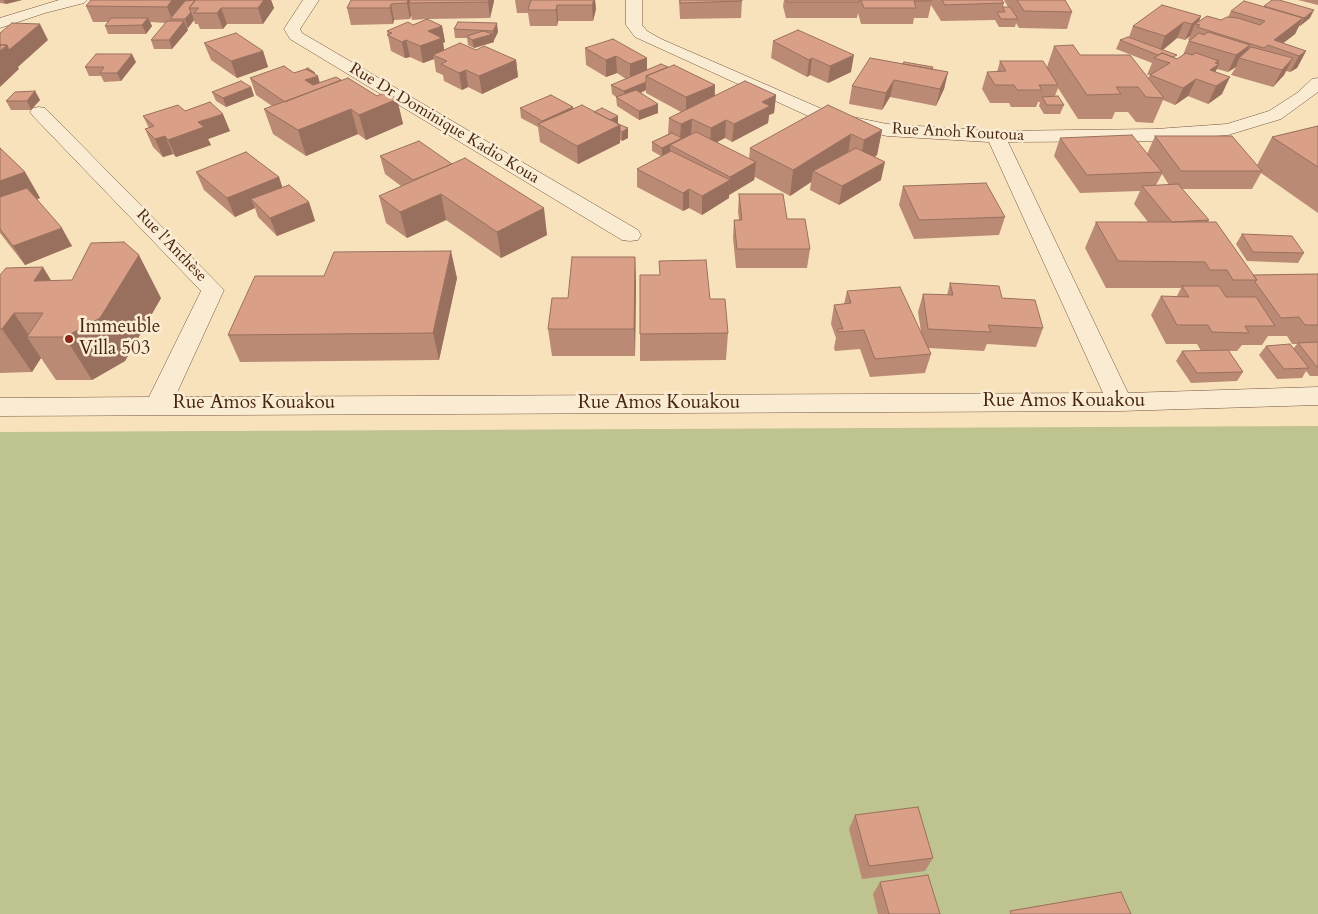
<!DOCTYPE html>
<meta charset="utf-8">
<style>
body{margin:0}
canvas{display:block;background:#f8e2bc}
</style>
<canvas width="1318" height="914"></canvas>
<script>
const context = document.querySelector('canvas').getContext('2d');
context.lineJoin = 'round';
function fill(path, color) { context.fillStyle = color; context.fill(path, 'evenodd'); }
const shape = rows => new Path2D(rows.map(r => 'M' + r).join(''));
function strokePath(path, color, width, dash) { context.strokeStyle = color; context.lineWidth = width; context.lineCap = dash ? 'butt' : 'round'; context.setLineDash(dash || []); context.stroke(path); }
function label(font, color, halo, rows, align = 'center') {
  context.font = font + ' Cardo,serif'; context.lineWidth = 5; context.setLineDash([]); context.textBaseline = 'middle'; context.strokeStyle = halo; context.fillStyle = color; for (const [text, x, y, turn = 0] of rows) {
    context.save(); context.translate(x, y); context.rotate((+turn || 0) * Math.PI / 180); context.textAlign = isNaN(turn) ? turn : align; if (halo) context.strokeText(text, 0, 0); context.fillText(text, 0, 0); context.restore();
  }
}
const green = shape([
 [1318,426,1318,914,0,914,0,432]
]);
const street = shape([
 [59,0,87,0,84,3,45,13,0,28,0,18,59,0],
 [303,0,319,0,300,29,302,33,638,230,641,235,638,240,630,241,622,240,290,39,284,29,303,0],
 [626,0,642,0,642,25,647,31,661,39,829,112,887,124,996,131,1156,129,1227,124,1269,111,1297,93,1312,79,1318,78,1318,92,1281,119,1228,135,1156,141,1008,142,1128,393,1318,387,1318,405,1120,411,0,416,0,398,149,397,201,291,33,116,30,112,33,108,39,107,45,108,224,290,175,397,1103,393,989,142,887,136,817,120,635,37,626,25,626,0]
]);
const wall = shape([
 [0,0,22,0,6,4,0,3],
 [191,0,271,0,274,8,263,24,227,24,223,29,200,29,198,24,195,24,194,20,188,28,187,28,188,30,172,49,154,49,151,40,166,23,150,22,152,26,146,34,108,34,105,26,108,22,93,22,86,6],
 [351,0,494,1,490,18,427,19,442,26,445,42,443,43,444,50,476,50,516,60,518,77,482,94,468,87,462,90,444,81,443,75,436,72,434,59,423,63,410,57,405,58,391,51,387,31,413,25,427,19,412,20,411,15,410,19,394,20,393,24,351,25,347,8],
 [515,0,595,0,596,9,593,21,558,21,557,26,530,26,528,13,517,13],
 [679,0,742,0,741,18,680,19],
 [784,0,1002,0,1004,3,1003,7,1008,7,1004,0,1065,0,1072,12,1067,29,1019,28,1016,23,1015,27,999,27,995,20,941,21,931,5,928,18,914,18,913,24,861,24,858,13,857,18,786,18,783,6],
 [1298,0,1318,0,1318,5],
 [1264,7,1310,18,1300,26,1299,26,1295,34,1283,43,1306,51,1297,68,1290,72,1286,71,1284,75,1273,87,1231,75,1236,67,1228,72,1217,69,1215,72,1222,94,1208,104,1188,96,1175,105,1163,100,1153,123,1136,122,1128,112,1115,112,1112,119,1078,119,1058,88,1055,96,1064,105,1060,114,1044,114,1039,106,1040,102,1038,102,1036,107,1011,107,1009,103,990,103,982,89,987,72,997,72,1000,61,1047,67,1054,46,1148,78,1150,75,1147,75,1152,63,1116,49,1120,40,1129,37,1133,26,1201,16,1199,21,1221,20,1228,17,1231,11],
 [1190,36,1188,40,1189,40,1183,55,1177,59,1163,50,1177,38,1185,40],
 [458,22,498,32,494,40,494,42,474,48,468,45,467,38,455,38,454,29],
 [773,41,851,72,828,83,810,75,807,77,771,58],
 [204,43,263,51,268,67,237,78,211,60],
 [585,48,647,58,647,70,668,67,715,85,715,96,776,95,774,113,769,115,768,123,732,142,725,138,716,142,749,159,750,148,882,130,877,155,875,157,881,180,839,205,810,190,811,182,790,196,755,177,754,180,729,195,729,198,702,215,689,208,683,211,637,187,637,169,661,156,652,151,652,142,668,134,669,118,681,112,646,93,646,90,641,93,658,113,639,120,617,106,616,97,612,94,611,85,626,79,617,73,606,77,586,65],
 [136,62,121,81,104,82,101,76,89,76,85,67],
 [903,64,933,67,933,69,948,72,944,89,936,106,890,97,882,110,849,104,852,86],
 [294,73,320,82,341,80,377,96,397,99,403,124,366,140,358,134,306,156,273,134,264,109,272,106,256,95,250,78],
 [251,87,254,96,226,107,216,101,212,92],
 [35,91,40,100,31,110,11,110,6,101],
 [573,107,573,109,618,124,628,138,622,141,620,140,620,143,578,164,540,142,538,127,521,118,520,108],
 [185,111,230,131,208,139,211,145,176,157,173,154,163,157,153,147,145,129,149,128,143,116],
 [1318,126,1318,213,1261,173,1252,189,1182,189,1209,220,1208,222,1253,275,1318,274,1318,376,1310,376,1306,371,1302,378,1277,379,1259,355,1266,346,1293,349,1297,344,1292,344,1287,336,1268,336,1262,345,1242,345,1237,351,1229,351,1243,372,1237,381,1191,383,1176,361,1182,351,1201,351,1197,344,1166,344,1151,315,1161,296,1177,296,1181,288,1106,288,1085,248,1096,222,1148,222,1134,204,1140,191,1080,193,1054,156,1060,138,1147,154,1155,136,1257,165,1272,137],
 [1162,174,1169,185,1156,185],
 [0,148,25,172,40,198,37,199,72,246,25,265,0,233],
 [380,156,547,235,501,258,446,220,407,238,386,223,379,196,401,186,385,174],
 [196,172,279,177,282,187,309,202,315,221,277,236,258,217,255,208,235,217,204,190],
 [903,186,1005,217,999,235,914,239,899,205],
 [739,194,787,219,810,249,807,268,736,268,733,238,734,220,739,220,738,212],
 [1242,234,1304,253,1298,263,1247,261,1236,244],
 [635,257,636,284,635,356,552,356,548,329,568,298],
 [0,275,51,280,161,298,125,361,92,380,56,380,41,358,32,372,0,373],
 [659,275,710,299,728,333,726,360,640,361,640,334],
 [324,276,457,278,439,360,240,362,228,335],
 [950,283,1002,298,1043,328,1036,347,987,344,984,351,928,348,931,354,925,373,870,377,860,349,835,351,834,348,836,338,831,324,834,305,844,304,847,291,921,332,918,312,923,294,947,295],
 [855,815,933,858,925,871,862,879,849,829],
 [880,882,940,914,878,914,873,894]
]);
const shadedWall = shape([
 [3,0,22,0,6,4],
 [172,0,188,0,189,2,172,19,167,7],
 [264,0,271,0,274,8,263,24,258,8],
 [408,0,416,0,409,3,411,15,410,19,407,3],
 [489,0,494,0,494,1,490,18,488,2],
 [594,0,595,0,596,9,593,21,592,5],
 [391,4,394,20,393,24,390,8],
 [557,5,558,21,557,26,556,10],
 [221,8,227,24,223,29,217,13],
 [1314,10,1310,18,1300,26,1304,18],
 [191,12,194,20,188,28,185,19],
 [1201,16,1198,24,1195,24,1190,36,1185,40,1192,24],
 [148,18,152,26,146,34,142,25],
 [1303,18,1295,34,1277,48,1274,40],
 [184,21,188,30,172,49,169,40],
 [1184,22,1177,38,1159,53,1165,36],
 [497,23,498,32,494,40,493,31],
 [40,24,48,40,18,67,19,69,0,87,0,51,7,45],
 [442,26,445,42,443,43,445,54,433,55,434,59,423,63,420,46,428,31],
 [493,34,494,42,474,48,472,40],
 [406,40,410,57,405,58,402,42],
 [1250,45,1243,59,1239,58,1236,67,1228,72,1236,55],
 [263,51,268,67,237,78,231,61],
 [1306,51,1297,68,1290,72,1299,56],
 [132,54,136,62,121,81,117,73],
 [854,55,851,72,828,83,830,66],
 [616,56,617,73,606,77,606,60],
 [647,58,647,75,630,81,630,64],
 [812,58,810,75,807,77,809,60],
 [1293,58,1284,75,1273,87,1282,70],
 [516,60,518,77,482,94,479,76],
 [1219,61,1217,65,1219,64,1211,81,1210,70,1215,63],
 [466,70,468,87,462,90,459,73],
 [948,72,944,89,936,106,940,89],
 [318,76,322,91,305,80],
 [1230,77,1222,94,1208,104,1216,86],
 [1196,79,1188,96,1175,105,1183,88],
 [894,80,890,97,882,110,886,93],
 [646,82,646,90,624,100,624,91],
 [715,85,714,102,686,115,686,97],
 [251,87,254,96,226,107,223,98],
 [35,91,40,100,31,110,27,101],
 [776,95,774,113,769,115,768,123,732,142,734,124,762,102],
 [397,99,403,124,366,140,359,115],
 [658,104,658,113,639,120,639,111],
 [573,107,574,116,543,127,542,121],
 [351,109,358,134,306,156,298,130],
 [223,114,230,131,208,139,211,145,176,157,168,140,198,122],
 [618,116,618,125,605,122],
 [692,119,691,136,670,145,670,153,662,157,662,148,680,139,681,124],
 [726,120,725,138,710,146,711,128],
 [620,125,620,143,578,164,577,146],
 [628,128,628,138,622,141,622,132],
 [882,130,877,155,860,166,864,140],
 [851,134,847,160,813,171,811,182,790,196,793,170],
 [165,136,173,154,163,157,155,139],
 [756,162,754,180,729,195,730,177],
 [885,162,881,180,839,205,842,186],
 [25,172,40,198,0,213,0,181],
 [279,177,285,195,251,199,255,208,235,217,227,198],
 [730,180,729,198,702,215,702,196],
 [689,189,689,208,683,211,683,193],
 [441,194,446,220,407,238,400,212],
 [309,202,315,221,277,236,270,218],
 [544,208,547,235,501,258,497,232],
 [62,228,72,246,25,265,13,246],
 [451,251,457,278,439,360,433,333],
 [139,255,161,298,125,361,92,380,65,337],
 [635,257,636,284,635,356,634,329],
 [43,267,69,310,34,281],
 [14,313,30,337,27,337,41,358,32,372,2,329]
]);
const building = shape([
 [91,0,172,0,167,7,86,6,91,0],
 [195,0,189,8,191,12,185,19,170,19,185,1,195,0],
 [196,0,264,0,258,8,221,8,217,13,194,13,199,8,189,8,196,0],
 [351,0,408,0,407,3,391,4,390,8,347,8,351,0],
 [410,0,489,0,488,2,409,3,410,0],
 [531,0,594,0,592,5,557,5,556,10,528,10,531,0],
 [680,0,742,0,742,1,680,3,680,0],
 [787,0,859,0,859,2,787,2,787,0],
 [861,0,931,0,932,1,914,1,916,8,864,8,861,0],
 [942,0,1002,0,1004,3,945,5,942,0],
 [1017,0,1065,0,1072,12,1024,11,1017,0],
 [1272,0,1279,0,1314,10,1304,18,1264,6,1272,0],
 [1244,1,1303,18,1274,40,1306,51,1299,56,1268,45,1264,48,1197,27,1200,25,1195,24,1207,16,1221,20,1227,17,1238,18,1260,25,1265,21,1231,11,1244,1],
 [1162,5,1201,16,1192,24,1184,22,1165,36,1133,26,1162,5],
 [1003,7,1010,7,1018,19,1001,19,997,12,1005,12,1003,8,1003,7],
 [111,18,148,18,142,25,105,26,111,18],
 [427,19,442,26,428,31,442,38,420,46,406,40,402,42,387,35,392,33,387,31,408,22,413,25,427,19],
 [167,21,184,21,169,40,151,40,167,21],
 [458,22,497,23,493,31,454,29,458,22],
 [12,23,40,24,9,50,7,45,0,45,0,33,12,23],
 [798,30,854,55,830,66,812,58,809,60,773,41,798,30],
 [483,31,493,34,472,40,467,36,483,31],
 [1208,32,1250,45,1236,55,1189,41,1199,33,1204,35,1208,32],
 [236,33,263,51,231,61,204,43,236,33],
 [1128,37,1177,55,1173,57,1162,53,1158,55,1120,40,1128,37],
 [613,39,647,58,630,64,616,56,606,60,585,48,613,39],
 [460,43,476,50,484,46,516,60,479,76,466,70,459,73,441,64,447,61,433,55,460,43],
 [0,45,7,45,0,51,0,45],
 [1073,45,1080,55,1130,55,1164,98,1146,97,1138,87,1116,87,1121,94,1087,95,1054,46,1073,45],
 [1251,47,1293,58,1282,70,1239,58,1251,47],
 [1162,53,1177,59,1186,53,1192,55,1196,53,1219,61,1215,63,1219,64,1210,70,1230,77,1216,86,1196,79,1183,88,1150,75,1170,63,1154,58,1162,53],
 [96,54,132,54,117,73,100,73,104,67,85,67,96,54],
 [870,58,948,72,940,89,894,80,886,93,852,86,870,58],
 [1000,61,1043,61,1058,85,1039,85,1042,90,1017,90,1014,85,995,85,987,72,1006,71,1000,61],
 [904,62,933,67,932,69,903,64,904,62],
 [661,64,668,67,646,76,646,82,624,91,611,85,661,64],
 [674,65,715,85,686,97,646,76,674,65],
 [284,66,294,73,306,69,318,76,305,80,313,85,336,77,341,80,285,102,250,78,284,66],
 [308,68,315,73,306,69,308,68],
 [348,78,377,96,386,92,397,99,359,115,351,109,298,130,264,109,348,78],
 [241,81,251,87,223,98,212,92,241,81],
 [745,81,776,95,762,102,770,106,734,124,726,120,711,128,692,119,681,124,669,118,745,81],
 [636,90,658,104,639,111,616,97,636,90],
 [35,91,27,101,6,101,15,92,35,91],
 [551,95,573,107,542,121,520,108,551,95],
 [1058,96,1064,105,1047,105,1042,97,1058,96],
 [210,102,223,114,198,122,204,127,168,140,165,136,155,139,145,129,154,126,143,116,178,105,185,111,210,102],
 [582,105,620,125,577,146,538,124,582,105],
 [828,105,882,130,864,140,851,134,793,170,750,148,828,105],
 [602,108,618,116,610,120,594,112,602,108],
 [618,124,628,128,622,132,620,131,620,125,618,124],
 [1318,126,1318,167,1272,137,1318,126],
 [696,132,756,162,730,177,670,145,696,132],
 [672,133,682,138,662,148,652,142,672,133],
 [1132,135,1162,172,1087,175,1060,138,1132,135],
 [1155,136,1232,136,1262,171,1181,171,1155,136],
 [419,141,452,164,413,180,380,156,419,141],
 [0,148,25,172,0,181,0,148],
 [856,148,885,162,842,186,813,171,856,148],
 [671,151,730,180,702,196,689,189,683,193,637,169,671,151],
 [246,152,279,177,227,198,196,172,246,152],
 [465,158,544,208,497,232,441,194,400,212,379,196,465,158],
 [986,183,1005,217,919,220,903,186,986,183],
 [1178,184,1209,220,1172,222,1142,186,1178,184],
 [289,185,309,202,270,218,251,199,289,185],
 [27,188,62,228,13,246,0,229,0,197,27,188],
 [739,194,783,194,787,219,805,219,810,249,737,249,734,220,742,220,739,194],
 [1096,222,1216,222,1257,280,1233,280,1227,270,1210,270,1205,262,1118,261,1096,222],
 [1242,234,1292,236,1304,253,1253,252,1242,234],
 [124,242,139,255,100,318,65,337,27,337,43,313,14,313,2,329,0,329,0,275,6,268,43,267,34,281,72,280,91,243,124,242],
 [451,251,433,333,228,335,255,276,324,276,334,252,451,251],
 [572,257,635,257,634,329,548,329,552,298,568,298,572,257],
 [706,260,710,299,725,299,728,333,640,334,640,275,660,275,659,261,706,260],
 [1318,274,1318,325,1305,325,1299,317,1281,318,1255,282,1257,280,1253,275,1318,274],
 [950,283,999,286,1002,298,1035,300,1043,328,988,325,991,332,928,329,923,294,953,295,950,283],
 [1182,286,1219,286,1226,297,1256,297,1275,326,1245,326,1249,333,1212,332,1208,325,1177,325,1161,296,1189,297,1182,286],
 [900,287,931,354,875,359,864,330,838,332,838,329,843,329,834,305,851,303,847,291,900,287],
 [1318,342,1318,367,1317,367,1298,343,1318,342],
 [1290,344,1309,368,1284,369,1266,346,1290,344],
 [1228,350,1243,372,1197,373,1182,351,1228,350],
 [918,807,933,858,869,866,855,815,918,807],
 [928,875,940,914,889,914,880,882,928,875],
 [1121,892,1131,914,1011,914,1010,911,1121,892]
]);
const markers = [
 [69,339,5,"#8f2418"]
];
const farStreetnames = [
 ["Rue Dr Dominique Kadio Koua",444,124,31],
 ["Rue Anoh Koutoua",958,133,3],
 ["Rue l'Anthèse",171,246,46]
];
const poiNames = [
 ["Immeuble",79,328],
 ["Villa 503",79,350]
];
const streetNames = [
 ["Rue Amos Kouakou",1064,402],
 ["Rue Amos Kouakou",254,404],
 ["Rue Amos Kouakou",659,404]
];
fill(green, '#bec38f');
strokePath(street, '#73543c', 1);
fill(street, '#faecd3');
fill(wall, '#bb8a74');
fill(shadedWall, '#99705e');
fill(building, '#daa087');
strokePath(building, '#99705e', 1);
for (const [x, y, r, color] of markers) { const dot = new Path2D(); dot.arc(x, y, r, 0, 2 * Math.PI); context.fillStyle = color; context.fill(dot); strokePath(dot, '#faecd3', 2); }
label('16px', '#472512', '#faecd3', farStreetnames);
label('19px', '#472512', '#faecd3', poiNames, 'left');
label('19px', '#472512', '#faecd3', streetNames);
</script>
